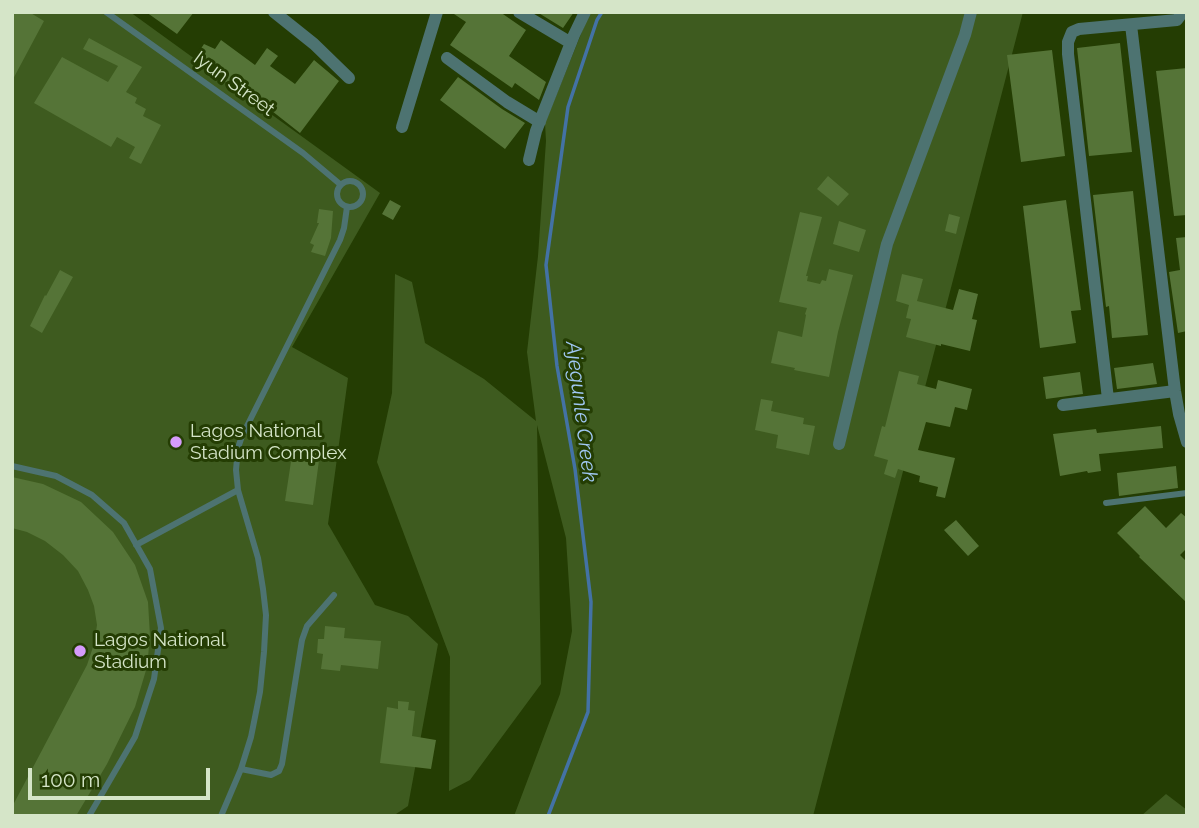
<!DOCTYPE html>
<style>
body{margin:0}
#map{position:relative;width:1199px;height:828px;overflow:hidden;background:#243d03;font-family:Raleway,sans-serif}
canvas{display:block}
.frame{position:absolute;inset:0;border:14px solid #d5e5c8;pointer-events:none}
.scale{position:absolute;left:28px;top:768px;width:182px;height:32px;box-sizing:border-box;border:4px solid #d5e5c8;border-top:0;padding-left:9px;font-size:21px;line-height:24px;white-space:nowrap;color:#d5e5c8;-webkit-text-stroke:5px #243d03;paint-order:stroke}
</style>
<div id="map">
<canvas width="1199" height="828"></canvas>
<div class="frame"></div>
<div class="scale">100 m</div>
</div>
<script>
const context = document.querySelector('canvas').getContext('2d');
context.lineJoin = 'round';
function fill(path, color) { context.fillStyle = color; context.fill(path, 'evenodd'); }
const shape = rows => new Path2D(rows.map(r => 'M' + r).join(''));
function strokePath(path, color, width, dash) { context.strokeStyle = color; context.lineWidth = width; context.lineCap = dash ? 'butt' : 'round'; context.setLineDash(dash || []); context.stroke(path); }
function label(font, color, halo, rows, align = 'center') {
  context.font = font + ' Raleway,sans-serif'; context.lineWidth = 6; context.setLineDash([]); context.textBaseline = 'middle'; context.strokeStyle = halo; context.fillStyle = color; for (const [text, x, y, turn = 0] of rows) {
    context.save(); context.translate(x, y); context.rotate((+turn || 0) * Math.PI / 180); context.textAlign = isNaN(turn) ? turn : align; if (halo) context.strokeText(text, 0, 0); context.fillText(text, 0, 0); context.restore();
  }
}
const green = shape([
 [12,12,130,12,380,193,292,347,348,378,328,524,375,605,408,616,438,644,408,806,393,816,12,816],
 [590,12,1023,12,813,816,514,816,560,694,572,631,566,538,537,425,541,684,470,780,449,791,450,657,377,462,392,393,395,274,412,282,425,343,484,379,536,421,527,352,538,256,546,141,545,123],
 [1166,794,1187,810,1184,816,1141,816]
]);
const stream = shape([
 [548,816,588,712,591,602,575,469,557,366,546,265,568,107,597,20,602,12]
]);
const building = shape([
 [12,12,29,12,44,21,12,81],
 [146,12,194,12,177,34],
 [451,12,500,12,526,30,509,56,546,82,539,100,515,83,512,88,450,45,466,22],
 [537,12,574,12,563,28],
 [89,38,142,67,126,92,137,98,135,103,146,109,143,116,161,125,141,164,129,158,135,147,117,137,111,147,34,103,62,57,108,82,118,66,83,49],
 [221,40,255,65,267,48,278,56,270,66,295,84,314,60,339,81,300,133,249,93,246,97,194,59,204,44,215,49],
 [1120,43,1132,152,1089,156,1077,48],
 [1052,50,1065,156,1021,162,1007,55],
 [1187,68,1187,215,1174,216,1156,71],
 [458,77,502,109,525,123,505,149,440,100],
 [828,176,849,194,838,206,817,189],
 [1133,191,1148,335,1112,338,1109,306,1106,307,1093,195],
 [390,200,401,206,393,220,382,214],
 [1066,200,1081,310,1071,311,1076,343,1040,348,1023,206],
 [319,209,333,211,331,238,325,256,311,252,314,245,310,243,319,223,317,223],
 [800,212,822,217,806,276,808,276,807,281,820,284,822,280,826,281,829,269,853,275,838,332,829,377,794,370,795,368,771,363,778,331,802,337,806,315,805,314,807,308,779,302],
 [949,214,960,217,956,234,945,231],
 [839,221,866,230,859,252,833,244],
 [1187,237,1187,331,1178,333,1169,272,1180,270,1176,238],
 [60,270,73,277,42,333,30,326,45,295,46,296],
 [902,274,923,279,917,301,953,310,959,289,978,294,972,319,977,320,970,351,941,344,941,346,906,337,911,319,906,318,909,305,896,301],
 [1153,363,1157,384,1117,389,1114,368],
 [899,371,919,376,917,384,936,389,938,380,972,389,967,410,955,407,950,427,926,422,918,450,955,458,945,498,936,496,938,487,919,482,920,476,898,469,895,478,884,474,888,460,874,456,882,426,885,427],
 [1080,372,1083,394,1046,399,1043,377],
 [761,399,773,401,771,411,804,418,803,424,815,426,809,455,776,448,778,435,755,430],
 [1161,426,1163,448,1099,454,1101,471,1088,473,1087,471,1060,476,1053,434,1096,429,1097,433],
 [303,451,320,453,313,505,285,501,292,455,302,456],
 [1176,466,1178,488,1119,496,1117,473],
 [12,477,43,484,81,502,113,532,135,565,148,602,150,636,147,667,135,707,107,764,76,816,12,816,12,807,87,665,94,644,97,625,94,606,88,590,78,571,63,555,45,541,27,532,12,528],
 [1145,506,1166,528,1181,513,1187,518,1187,548,1180,555,1187,562,1187,603,1139,557,1140,556,1117,533],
 [956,520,979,546,968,556,944,530],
 [325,626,345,628,344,638,381,641,378,669,341,665,340,671,321,669,323,654,317,653,318,639,324,639],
 [398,701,409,702,408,710,415,711,412,736,436,740,431,769,380,763,387,707,398,709]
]);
const lane = shape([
 [106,12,303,153,341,185],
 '337 194a13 13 0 1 1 26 0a13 13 0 1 1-26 0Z',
 [12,466,56,476,92,495,124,523,150,569,161,628,154,679,135,737,89,816],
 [1106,503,1187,493],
 [136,545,238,490],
 [241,769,271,775,279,771,282,764,302,640,307,626,334,595],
 [221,816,241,769,251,737,260,692,264,652,266,615,263,589,258,558,238,490,236,470,238,448,242,436,340,240,344,228,347,207]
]);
const street = shape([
 [274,12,314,44,349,78],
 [519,12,571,43],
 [1131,25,1175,391,1179,414,1187,442],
 [447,58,507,102,540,122],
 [402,127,437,12],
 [529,160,536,131,574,35,585,12],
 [1108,399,1068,54,1068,42,1072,32,1079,29,1177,20,1180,16,1180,12],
 [1063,405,1175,391],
 [839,444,887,244,965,35,971,12]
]);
const markers = [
 [176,442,7,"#d59bfa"],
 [80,651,7,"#d59bfa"]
];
const streetNames = [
 ["Iyun Street",234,84,36]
];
const poiNames = [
 ["Lagos National",190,431],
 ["Stadium Complex",190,453],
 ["Lagos National",94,640],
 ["Stadium",94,662]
];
const waterNames = [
 ["Ajegunle Creek",581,412,83]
];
fill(green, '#3e5b1f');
strokePath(stream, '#4372a5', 3.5);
fill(building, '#557437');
strokePath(lane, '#4d7371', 6);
strokePath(street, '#4d7371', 12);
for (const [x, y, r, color] of markers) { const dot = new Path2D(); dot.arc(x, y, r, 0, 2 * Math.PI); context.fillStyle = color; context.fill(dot); strokePath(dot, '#243d03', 2.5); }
label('19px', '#d5e5c8', '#243d03', streetNames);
label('19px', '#d5e5c8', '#243d03', poiNames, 'left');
label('italic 21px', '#a1c8f4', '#243d03', waterNames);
</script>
